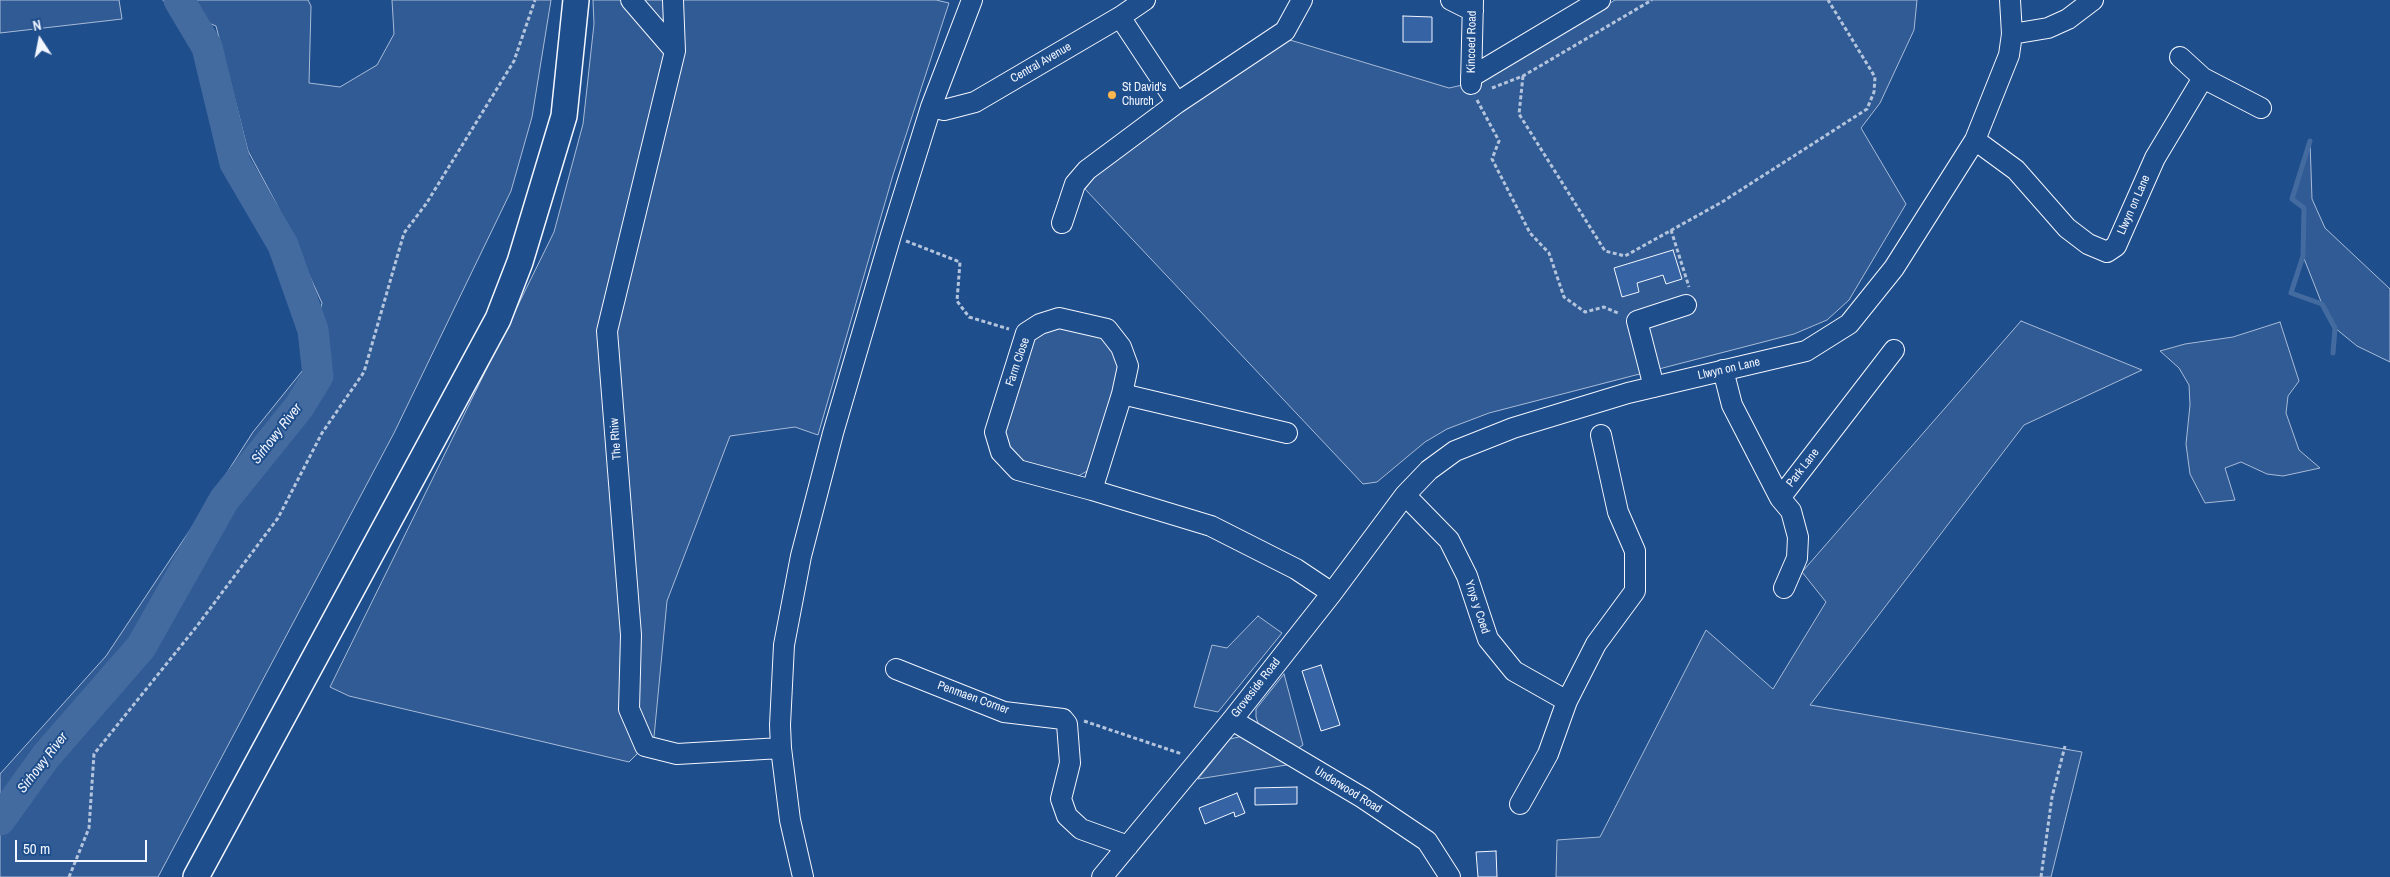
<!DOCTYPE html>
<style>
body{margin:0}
#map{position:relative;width:2390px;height:877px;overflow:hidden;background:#1f4e8c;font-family:"Archivo Narrow",sans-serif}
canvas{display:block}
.north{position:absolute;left:15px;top:15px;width:50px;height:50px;-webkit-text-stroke:4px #1f4e8c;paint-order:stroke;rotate:349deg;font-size:14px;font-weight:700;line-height:20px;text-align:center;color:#f2f6ff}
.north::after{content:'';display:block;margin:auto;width:18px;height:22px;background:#f2f6ff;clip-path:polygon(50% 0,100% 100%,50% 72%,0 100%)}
.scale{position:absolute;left:15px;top:840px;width:132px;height:22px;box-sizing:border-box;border:2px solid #f2f6ff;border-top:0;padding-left:6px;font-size:15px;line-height:18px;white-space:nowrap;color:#f2f6ff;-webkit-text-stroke:4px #1f4e8c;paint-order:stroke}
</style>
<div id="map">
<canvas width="2390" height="877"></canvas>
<div class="north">N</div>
<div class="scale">50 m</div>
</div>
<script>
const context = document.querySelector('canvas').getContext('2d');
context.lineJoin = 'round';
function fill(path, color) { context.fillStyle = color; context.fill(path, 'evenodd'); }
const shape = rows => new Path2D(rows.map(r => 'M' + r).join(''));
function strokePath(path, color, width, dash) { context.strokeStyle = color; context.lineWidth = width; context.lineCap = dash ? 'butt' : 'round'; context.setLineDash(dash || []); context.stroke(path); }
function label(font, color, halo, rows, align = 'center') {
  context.font = font + ' "Archivo Narrow",sans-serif'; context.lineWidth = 4; context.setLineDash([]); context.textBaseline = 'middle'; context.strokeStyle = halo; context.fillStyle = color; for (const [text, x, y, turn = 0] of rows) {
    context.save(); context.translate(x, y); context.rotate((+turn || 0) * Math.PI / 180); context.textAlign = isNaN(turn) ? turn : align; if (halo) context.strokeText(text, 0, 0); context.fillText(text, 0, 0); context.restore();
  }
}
const built = shape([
 [0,0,119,0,122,19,0,33,0,0],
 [163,0,308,0,311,6,309,83,340,87,377,65,394,34,392,0,551,0,532,117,511,191,394,433,158,877,0,877,0,774,106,656,196,521,253,432,303,370,322,303,276,203,248,151,216,26,168,7,163,0],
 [593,0,936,0,949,3,893,175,818,435,795,427,730,436,667,601,654,737,629,762,349,696,330,687,554,232,583,124,594,24,593,0],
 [1615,0,1917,0,1914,30,1880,103,1861,128,1906,204,1849,300,1827,320,1794,334,1489,413,1447,429,1425,442,1377,482,1363,484,1085,189,1094,177,1277,42,1290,40,1449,88,1485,80,1615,0],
 [2310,141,2312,199,2325,228,2390,289,2390,362,2357,346,2335,328,2322,304,2303,256,2304,208,2292,199,2310,141],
 [2021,321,2142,370,2024,425,1810,705,2082,752,2051,877,1556,877,1557,840,1600,837,1706,630,1773,689,1826,602,1802,572,2021,321],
 [2280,322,2299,381,2288,396,2286,413,2299,450,2320,468,2283,476,2267,474,2241,462,2225,468,2235,500,2205,503,2190,474,2186,444,2190,405,2189,385,2179,368,2160,351,2185,344,2233,337,2280,322],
 [1061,324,1103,336,1120,365,1089,470,1073,479,1020,463,1005,440,1004,427,1034,337,1061,324],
 [1258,616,1282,633,1218,712,1194,707,1212,645,1227,648,1258,616],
 [1284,674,1303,745,1297,749,1259,726,1256,717,1256,709,1284,674],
 [1243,736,1293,764,1198,779,1230,739,1243,736]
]);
const stream = shape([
 [2310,141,2292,199,2304,208,2303,256,2291,293,2322,304,2335,328,2333,353]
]);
const river = shape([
 [0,820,46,756,141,647,224,500,299,407,318,376,313,330,283,245,235,163,207,47,179,0]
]);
const building = shape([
 [1403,16,1432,17,1432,42,1403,42,1403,16],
 [1673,250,1682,279,1666,284,1663,275,1637,283,1639,292,1622,297,1614,268,1673,250],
 [1321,665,1340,725,1321,731,1302,671,1321,665],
 [1297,787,1297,804,1255,805,1255,788,1297,787],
 [1237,793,1245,813,1235,817,1234,812,1205,824,1199,808,1237,793],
 [1496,851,1497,877,1478,877,1476,852,1496,851]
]);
const path = shape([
 [1523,76,1519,114,1605,251,1625,256,1722,202,1867,109,1874,92,1875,77,1828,0],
 [1492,88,1523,76,1652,0],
 [1477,100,1499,141,1492,159,1530,233,1549,253,1564,297,1585,312,1604,307,1620,314],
 [1671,230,1689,287],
 [906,241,960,262,957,301,969,317,1009,329],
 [1084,721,1182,754],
 [69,877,89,828,94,754,197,626,278,518,322,433,364,372,404,233,426,204,514,61,535,0],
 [2041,877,2052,797,2065,746]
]);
const minor = shape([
 [631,0,675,51],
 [673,0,675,51,607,331,631,635,629,709,645,746,677,754,781,748],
 [1451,0,1473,11],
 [1120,17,1177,103],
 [2012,34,2048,28,2068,19,2093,0],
 [2180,57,2203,78,2261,108],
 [1471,77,1600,0],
 [1471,84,1473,0],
 [931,107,944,110,975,102,1120,17,1145,0],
 [1975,140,2016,170,2067,228,2088,244,2107,252,2116,246,2155,158,2203,78],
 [1062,223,1075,184,1087,170,1177,103,1285,31,1302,0],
 [1723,370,1732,405,1780,498,1894,350],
 [1654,387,1637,321,1686,305],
 [1122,394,1287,433],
 [1092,490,1122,394,1128,366,1121,347,1107,329,1059,318,1040,324,1026,333,995,432,1001,452,1018,470,1092,490,1211,526,1296,569,1332,593],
 [1405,495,1449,540,1467,576,1488,639,1514,671,1567,701,1596,644,1635,591,1635,551,1618,512,1601,435],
 [1780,498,1791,511,1798,537,1797,558,1784,588],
 [896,669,1004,712,1063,719,1067,724,1070,763,1061,799,1067,816,1081,829,1128,846],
 [1232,720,1363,798,1427,841,1450,877],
 [1520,804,1548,754,1567,701],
 [803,877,790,820,781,748,780,725,784,645,801,556,833,433,891,235,931,107,972,0],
 [1102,877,1232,720,1332,593,1405,495,1429,470,1455,451,1513,428,1628,393,1806,351,1849,324,1894,268,1975,140,2009,55,2012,34,2010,0]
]);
const major = shape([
 [196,877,498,319,520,262,564,116,576,0]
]);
const markers = [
 [1112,95,5,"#ffb74d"]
];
const streetNames = [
 ["Kincoed Road",1472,42,-89],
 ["Central Avenue",1041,63,-30],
 ["Llwyn on Lane",2134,205,-66],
 ["Farm Close",1018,362,-71],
 ["Llwyn on Lane",1729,369,-13],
 ["The Rhiw",616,439,-94],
 ["Park Lane",1803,468,-52],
 ["Ynys y Coed",1477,607,72],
 ["Groveside Road",1256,688,-52],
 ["Penmaen Corner",973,698,20],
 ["Underwood Road",1348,790,32]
];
const poiNames = [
 ["St David's",1122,88],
 ["Church",1122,102]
];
const waterNames = [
 ["Sirhowy River",277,434,-52],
 ["Sirhowy River",43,763,-52]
];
fill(built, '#305b95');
strokePath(built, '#a8bbd7', 1);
strokePath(stream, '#446ba0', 5);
strokePath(river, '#446ba0', 31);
fill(building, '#3563a3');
strokePath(building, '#f2f6ff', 1);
strokePath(minor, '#f2f6ff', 22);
strokePath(major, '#f2f6ff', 28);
strokePath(path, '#b3c4dc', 3, [4, 2.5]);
strokePath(minor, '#1f4e8c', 20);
strokePath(major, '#1f4e8c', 25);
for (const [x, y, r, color] of markers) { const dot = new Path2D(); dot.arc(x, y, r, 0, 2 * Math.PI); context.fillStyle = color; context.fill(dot); strokePath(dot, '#1f4e8c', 2); }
label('12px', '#f2f6ff', '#1f4e8c', streetNames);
label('12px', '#f2f6ff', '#1f4e8c', poiNames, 'left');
label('italic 14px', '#f2f6ff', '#1f4e8c', waterNames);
</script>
